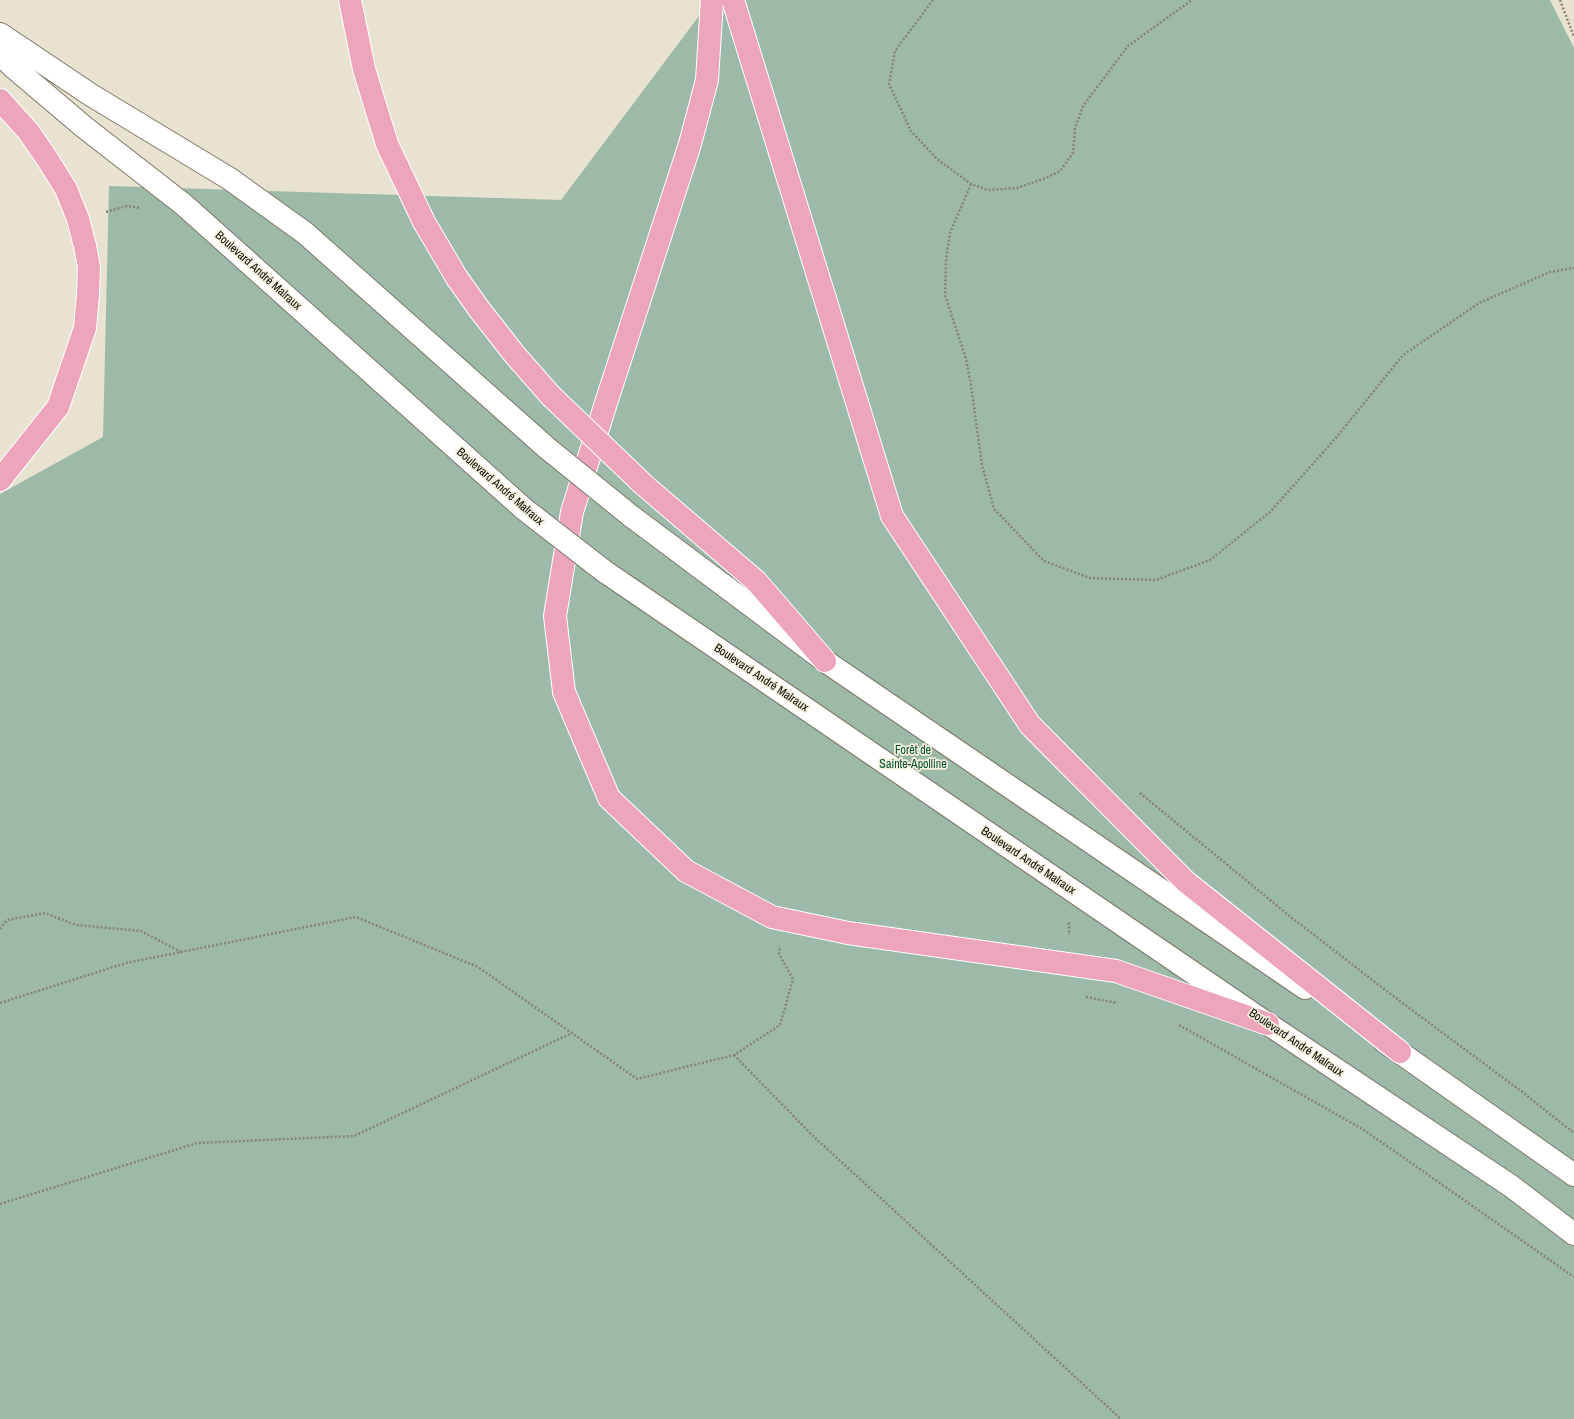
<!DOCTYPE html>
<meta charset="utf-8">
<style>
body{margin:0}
canvas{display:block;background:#e8e2d0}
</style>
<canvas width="1574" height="1419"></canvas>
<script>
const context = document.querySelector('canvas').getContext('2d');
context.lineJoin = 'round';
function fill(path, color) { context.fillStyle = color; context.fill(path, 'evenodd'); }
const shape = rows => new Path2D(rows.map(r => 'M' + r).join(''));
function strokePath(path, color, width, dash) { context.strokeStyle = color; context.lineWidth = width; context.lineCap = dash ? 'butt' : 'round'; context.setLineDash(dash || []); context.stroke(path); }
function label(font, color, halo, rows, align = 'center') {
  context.font = font + ' "Archivo Narrow",sans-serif'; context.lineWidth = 3.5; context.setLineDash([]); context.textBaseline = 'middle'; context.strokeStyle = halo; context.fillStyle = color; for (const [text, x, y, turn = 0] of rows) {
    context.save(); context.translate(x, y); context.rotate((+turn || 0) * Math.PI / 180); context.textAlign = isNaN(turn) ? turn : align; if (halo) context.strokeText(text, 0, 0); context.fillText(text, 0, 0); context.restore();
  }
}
const green = shape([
 [711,0,1550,0,1574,48,1574,1419,0,1419,0,494,103,437,109,186,561,200]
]);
const path = shape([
 [933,0,895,51,889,84,911,131,937,159,971,184,988,190,1017,188,1046,178,1060,171,1073,153,1075,128,1083,106,1128,46,1192,0],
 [1560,0,1574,37],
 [971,184,950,233,946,260,945,295,966,359,971,385,982,465,994,509,1044,561,1090,578,1156,580,1210,560,1270,512,1335,439,1403,355,1479,303,1550,272,1574,268],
 [106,212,127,206,140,208],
 [1140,793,1292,918,1401,1002,1521,1091,1574,1133],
 [1068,923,1069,924,1069,935],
 [0,929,7,920,45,913,76,925,141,931,181,952],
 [1086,997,1117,1003],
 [0,1003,126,963,356,917,478,967,637,1079,734,1055,780,1025,793,979,779,954,780,946],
 [1179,1025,1364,1130,1574,1277],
 [734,1055,812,1135,1121,1419],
 [0,1204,197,1143,354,1136,572,1033]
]);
const minor = shape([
 [0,34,91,95,230,179,305,233,547,448],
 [0,54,12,66,84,127,183,204,524,509],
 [631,516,825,661,1305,988],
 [604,571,1268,1024,1511,1186,1574,1234],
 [1385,1042,1574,1175]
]);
const major = shape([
 [350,0,364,69,387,144,424,222,457,278,479,309,515,355,551,396],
 [712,0,707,80,690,144,605,406,572,512,555,616,564,692,609,798,686,871,772,917,848,933,1116,971,1268,1024],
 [733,0,892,516,1030,725,1186,882,1400,1052],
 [0,100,28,131,46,157,66,189,78,219,85,246,89,267,88,294,85,328,58,407,0,480],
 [644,485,756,581,825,661]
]);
const minorBridge = shape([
 [547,448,631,516],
 [524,509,604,571]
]);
const majorBridge = shape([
 [551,396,644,485]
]);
const streetNames = [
 ["Boulevard André Malraux",258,271,42],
 ["Boulevard André Malraux",500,487,41],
 ["Boulevard André Malraux",761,678,34],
 ["Boulevard André Malraux",1028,861,34],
 ["Boulevard André Malraux",1296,1043,34]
];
const parkNames = [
 ["Forêt de",913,751],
 ["Sainte-Apolline",913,765]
];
fill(green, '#9dbaa8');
strokePath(minor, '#7d7867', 24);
strokePath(major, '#fff', 24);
strokePath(path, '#888477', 2.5, [2, 2]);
strokePath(minor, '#fff', 22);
strokePath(major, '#eda5bc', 22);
strokePath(minorBridge, '#7d7867', 24, []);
strokePath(majorBridge, '#fff', 24, []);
strokePath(minorBridge, '#fff', 22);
strokePath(majorBridge, '#eda5bc', 22);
label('12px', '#0d0c06', '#f5f0dd', streetNames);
label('12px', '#055332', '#f5f0dd', parkNames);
</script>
